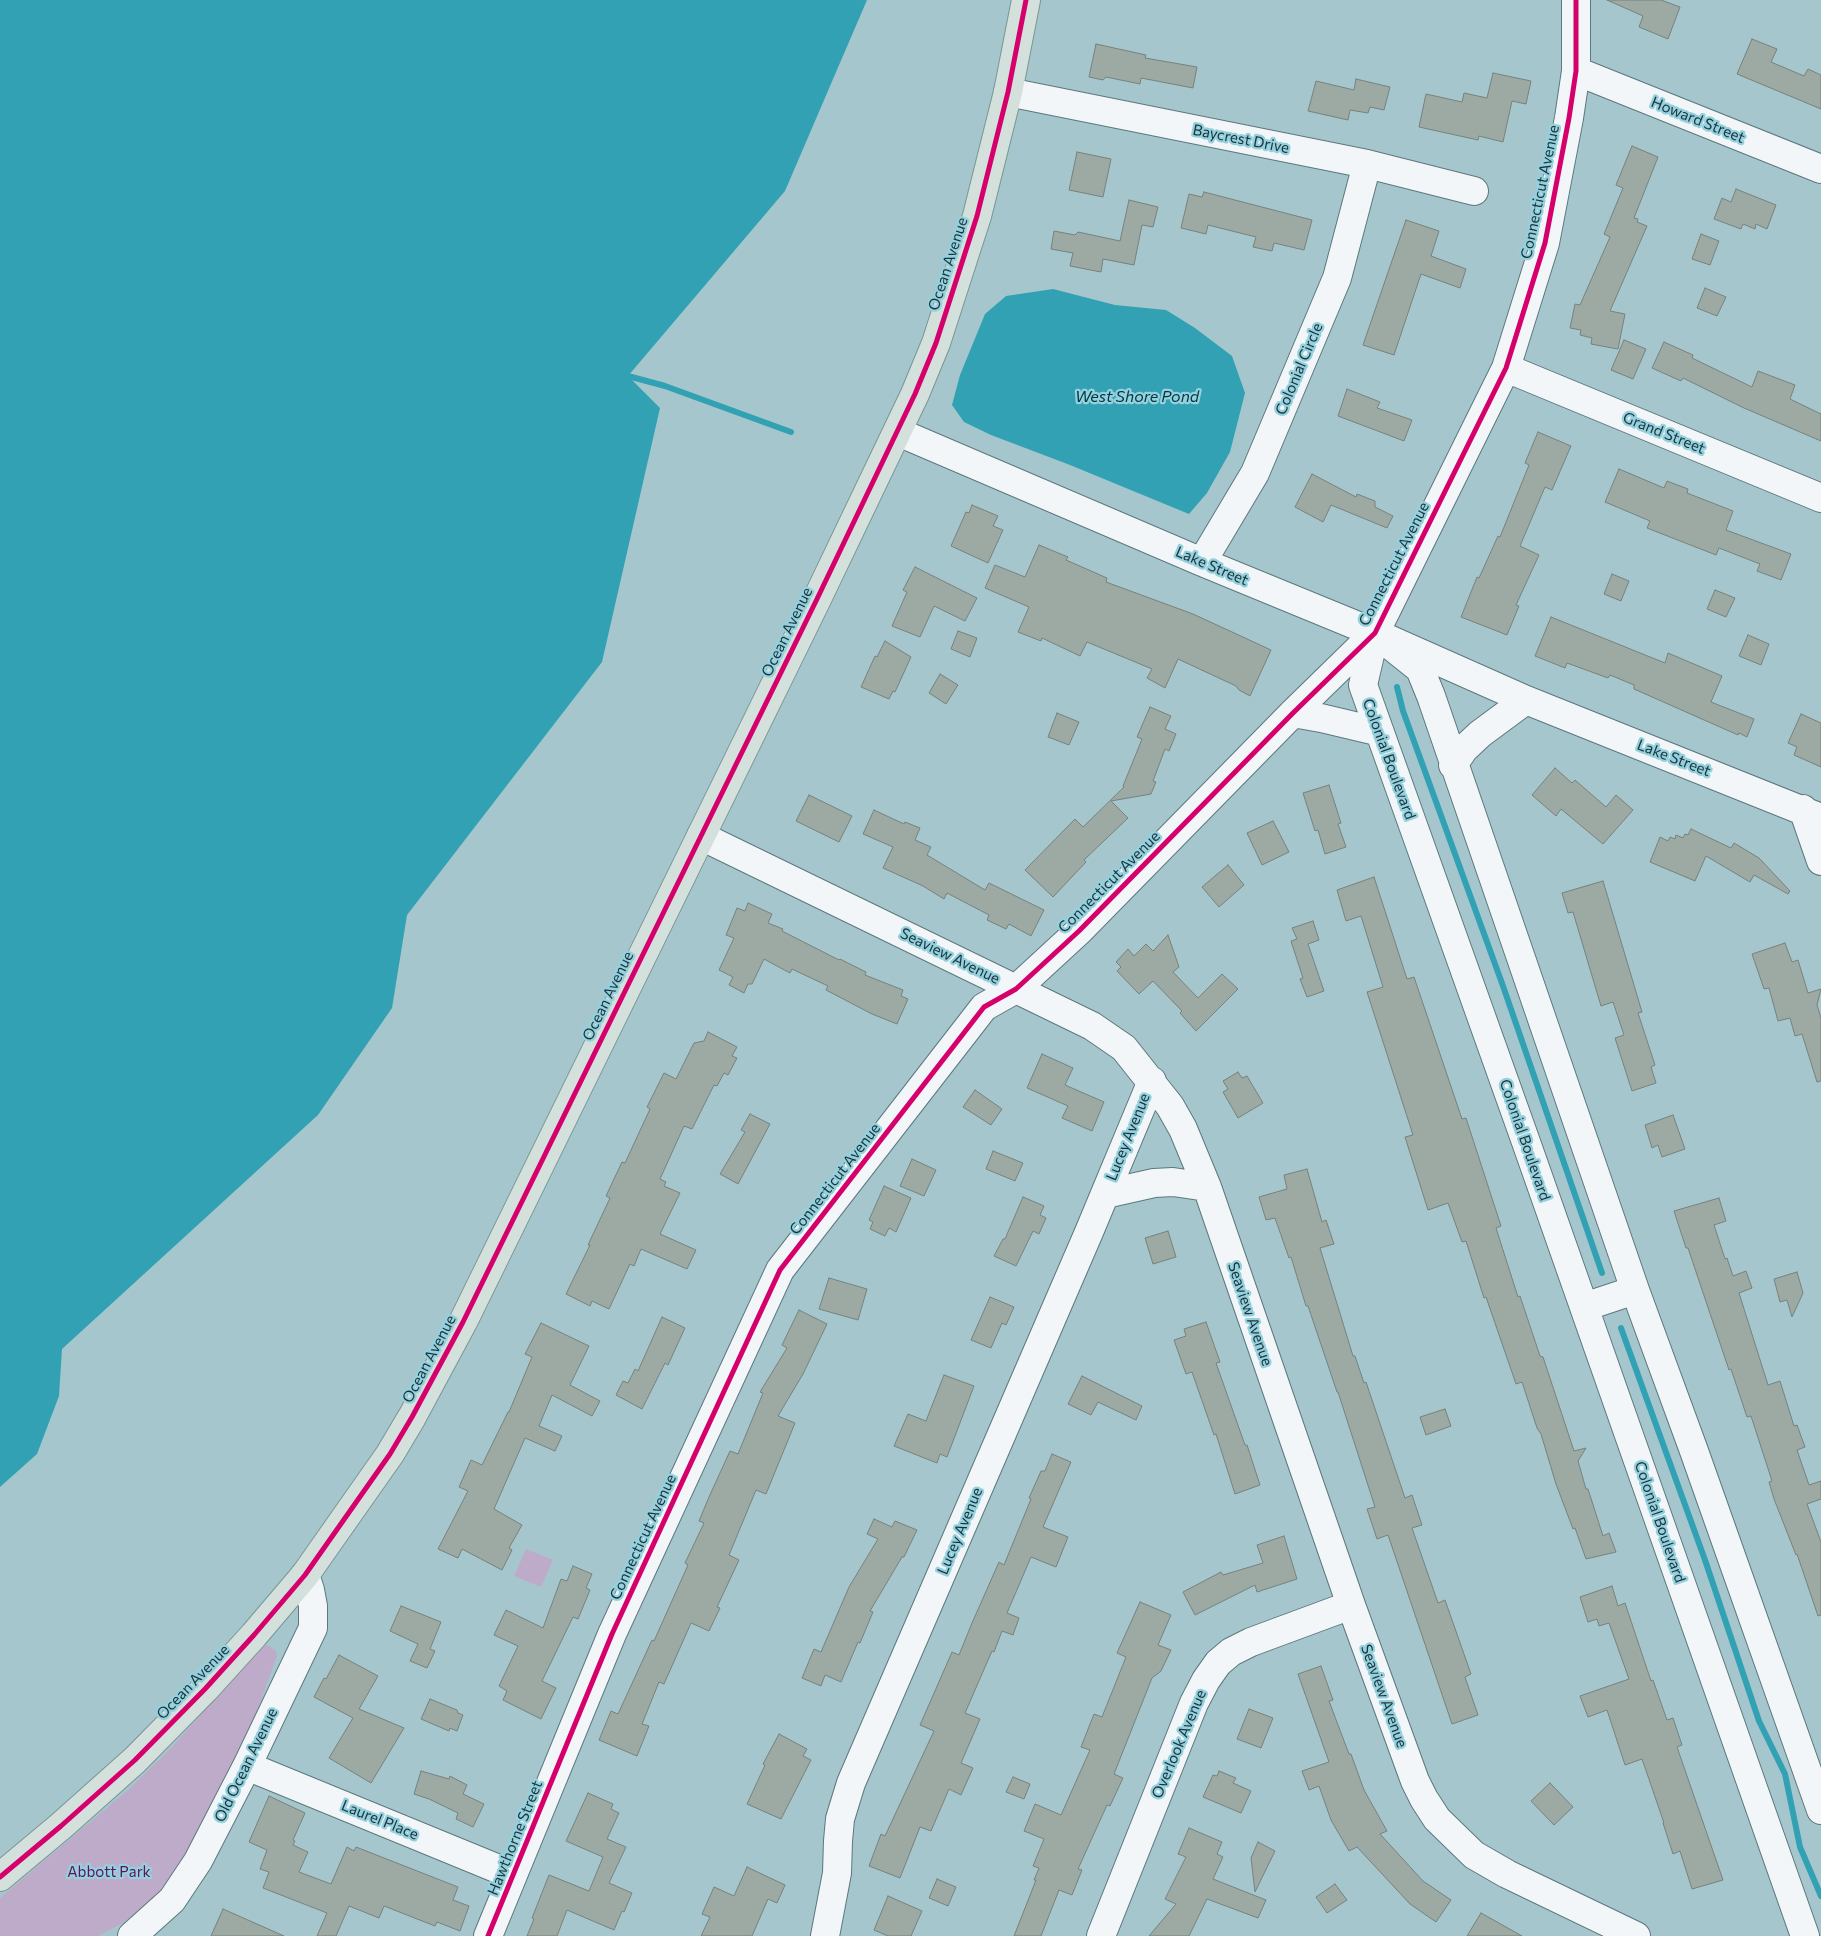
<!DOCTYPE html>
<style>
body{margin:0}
canvas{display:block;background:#a5c6cd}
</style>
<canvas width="1821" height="1936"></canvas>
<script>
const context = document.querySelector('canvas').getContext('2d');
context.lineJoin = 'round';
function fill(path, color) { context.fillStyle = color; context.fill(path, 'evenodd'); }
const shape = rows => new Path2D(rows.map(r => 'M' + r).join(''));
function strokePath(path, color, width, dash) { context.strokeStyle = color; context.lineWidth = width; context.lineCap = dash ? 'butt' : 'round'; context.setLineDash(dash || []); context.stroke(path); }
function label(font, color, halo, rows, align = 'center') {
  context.font = font + ' Commissioner,sans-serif'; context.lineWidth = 4.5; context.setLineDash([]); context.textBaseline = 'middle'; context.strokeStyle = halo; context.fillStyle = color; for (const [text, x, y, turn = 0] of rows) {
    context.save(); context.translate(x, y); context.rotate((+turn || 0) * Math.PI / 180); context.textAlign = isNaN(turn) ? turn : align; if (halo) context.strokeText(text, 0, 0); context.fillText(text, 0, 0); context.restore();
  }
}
const green = shape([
 [526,1549,553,1560,541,1587,514,1576],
 [268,1645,276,1651,277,1656,250,1731,185,1857,160,1894,123,1923,98,1936,0,1936,0,1898,128,1790,172,1747,255,1654,262,1647]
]);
const water = shape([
 [0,0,867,0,785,191,628,376,660,408,602,662,407,915,392,1008,318,1115,62,1349,59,1396,37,1454,0,1487],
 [1053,289,1115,305,1166,310,1195,328,1232,356,1245,393,1230,452,1207,493,1189,514,1070,465,991,435,964,422,952,405,960,375,985,314,1006,296]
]);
const stream = shape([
 [628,376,665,386,791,432],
 [1397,687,1403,711,1503,986,1602,1273],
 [1621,1328,1705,1560,1759,1721,1785,1774,1800,1847,1821,1896]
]);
const building = shape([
 [1607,0,1661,0,1680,7,1668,39,1639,27,1643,16,1607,0],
 [1752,39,1777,49,1771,62,1804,76,1808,69,1821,75,1821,109,1737,74,1752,39],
 [1096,44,1146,55,1145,58,1197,67,1193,88,1141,78,1140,84,1106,77,1103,80,1089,77,1096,44],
 [1493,73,1531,81,1526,104,1512,101,1503,142,1479,136,1478,140,1419,127,1426,94,1462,102,1464,93,1487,98,1493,73],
 [1356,79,1390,87,1384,110,1370,107,1368,113,1350,110,1348,120,1308,111,1316,81,1354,90,1356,79],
 [1632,146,1658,157,1634,218,1638,219,1637,222,1647,226,1610,311,1625,314,1618,349,1591,344,1592,338,1580,335,1581,330,1570,328,1575,304,1580,305,1610,237,1604,234,1623,188,1616,185,1632,146],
 [1077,152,1111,159,1103,197,1069,190,1077,152],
 [1736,189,1776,205,1767,229,1756,224,1755,229,1743,224,1741,229,1714,219,1722,198,1731,202,1736,189],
 [1204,192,1312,220,1304,250,1274,243,1272,251,1253,247,1256,237,1208,225,1206,234,1181,228,1189,194,1202,197,1204,192],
 [1129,200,1158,207,1153,227,1142,225,1134,265,1103,259,1101,272,1070,266,1073,253,1051,249,1054,231,1075,235,1078,232,1120,241,1129,200],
 [1406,220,1439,231,1431,256,1466,269,1460,288,1421,274,1394,355,1363,345,1406,220],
 [1701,234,1719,241,1710,265,1692,259,1701,234],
 [1705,288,1726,297,1717,316,1697,308,1705,288],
 [1624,340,1646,349,1633,379,1611,370,1624,340],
 [1664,342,1693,355,1692,358,1752,387,1758,371,1795,385,1790,399,1821,414,1821,441,1744,408,1683,378,1681,381,1652,368,1664,342],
 [1347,389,1380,402,1377,408,1412,420,1404,441,1338,416,1347,389],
 [1538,432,1571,446,1552,490,1545,487,1520,546,1539,555,1516,605,1519,606,1507,635,1461,617,1477,577,1479,578,1498,536,1500,537,1529,465,1525,463,1538,432],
 [1619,469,1664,488,1667,481,1688,489,1687,493,1733,511,1726,530,1791,554,1781,580,1757,571,1760,564,1719,548,1716,555,1647,528,1650,521,1605,502,1619,469],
 [1312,474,1356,497,1357,494,1375,501,1375,507,1393,516,1387,528,1331,505,1323,522,1295,507,1312,474],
 [972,505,998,516,993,526,1003,530,988,563,951,546,966,512,969,513,972,505],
 [1039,545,1068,557,1066,560,1107,578,1106,582,1193,614,1271,650,1250,696,1239,690,1236,686,1178,659,1165,688,1147,678,1152,669,1087,642,1080,656,1042,638,1041,641,1018,632,1029,607,985,588,995,565,1025,577,1039,545],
 [915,567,977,598,965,621,934,606,920,637,892,626,907,592,903,590,915,567],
 [1612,574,1629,581,1621,601,1604,594,1612,574],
 [1715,590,1735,598,1726,617,1707,609,1715,590],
 [1551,617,1665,663,1668,653,1722,676,1711,702,1754,719,1747,737,1739,733,1738,735,1634,689,1634,685,1610,675,1608,678,1567,663,1565,668,1535,656,1551,617],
 [958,631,977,638,970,657,951,649,958,631],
 [1748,635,1769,644,1761,665,1739,656,1748,635],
 [885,641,911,657,895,692,893,691,889,699,861,687,875,656,877,657,885,641],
 [940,674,958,685,946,704,929,693,940,674],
 [1150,707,1171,716,1165,729,1176,734,1169,751,1165,749,1153,781,1156,782,1151,794,1111,801,1128,818,1084,860,1086,862,1053,897,1025,870,1075,819,1083,827,1124,787,1123,786,1142,739,1137,737,1150,707],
 [1057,713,1079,722,1069,745,1048,737,1057,713],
 [1801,714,1821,723,1821,767,1794,755,1797,747,1788,743,1801,714],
 [1555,768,1572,783,1575,780,1606,807,1616,795,1633,810,1603,844,1561,809,1556,816,1532,795,1555,768],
 [1329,785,1341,823,1338,824,1346,847,1325,854,1318,830,1315,831,1303,793,1329,785],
 [809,795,852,816,839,842,796,821,809,795],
 [874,810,904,824,905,822,920,828,915,840,931,847,927,855,985,890,989,883,1044,910,1031,936,1009,924,1006,929,987,920,989,915,947,893,944,899,923,886,883,868,893,847,863,834,874,810],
 [1273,821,1289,852,1262,865,1247,833,1273,821],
 [1691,829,1731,848,1734,843,1759,858,1790,891,1788,894,1754,875,1750,882,1706,856,1695,881,1650,862,1660,837,1668,841,1670,837,1675,839,1676,835,1683,838,1685,834,1688,835,1691,829],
 [1228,865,1244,885,1219,907,1202,887,1228,865],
 [1374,877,1407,979,1414,977,1462,1119,1466,1118,1501,1226,1496,1228,1518,1297,1520,1296,1540,1356,1543,1357,1574,1451,1586,1448,1578,1461,1586,1489,1588,1489,1603,1536,1609,1533,1616,1552,1586,1559,1575,1528,1573,1529,1556,1484,1541,1434,1537,1428,1522,1382,1516,1384,1486,1297,1484,1298,1466,1241,1462,1242,1448,1203,1428,1210,1405,1137,1413,1135,1367,992,1383,987,1361,916,1346,921,1337,890,1374,877],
 [1603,881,1642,1012,1638,1013,1655,1065,1651,1067,1656,1083,1632,1091,1615,1038,1624,1035,1613,1002,1601,1006,1573,912,1568,913,1562,893,1603,881],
 [748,903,772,914,768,923,783,929,782,931,839,960,840,959,866,972,865,975,903,990,901,996,908,999,897,1024,872,1014,826,990,828,986,792,969,790,973,764,959,752,984,748,984,744,993,729,985,733,977,719,970,734,938,726,935,737,908,745,911,748,903],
 [1313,921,1319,940,1308,944,1324,991,1307,997,1300,979,1303,978,1291,941,1297,939,1292,928,1313,921],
 [1168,935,1179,967,1173,972,1198,998,1222,974,1238,989,1196,1031,1180,1013,1182,1011,1153,981,1139,994,1117,971,1121,967,1116,962,1128,949,1134,956,1146,944,1153,951,1168,935],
 [1785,943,1792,962,1798,960,1808,993,1821,989,1817,1005,1821,1018,1821,1081,1817,1082,1802,1034,1795,1036,1790,1018,1778,1021,1769,988,1764,989,1752,954,1785,943],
 [708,1032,737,1047,732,1056,737,1058,728,1075,724,1073,717,1086,714,1085,692,1129,684,1126,660,1179,666,1182,664,1186,680,1193,660,1234,696,1250,687,1269,641,1249,634,1266,630,1264,609,1309,592,1301,590,1306,566,1294,590,1245,588,1245,610,1198,606,1196,622,1162,625,1163,650,1109,647,1107,664,1073,676,1079,694,1043,704,1041,708,1032],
 [1042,1054,1073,1068,1065,1085,1104,1102,1092,1131,1062,1118,1068,1106,1027,1088,1042,1054],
 [1238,1072,1242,1078,1247,1076,1263,1103,1238,1118,1223,1092,1228,1089,1223,1081,1238,1072],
 [975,1090,1002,1109,991,1125,963,1107,975,1090],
 [750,1114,770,1124,738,1184,720,1174,745,1132,741,1130,750,1114],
 [1673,1115,1685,1149,1662,1157,1658,1145,1652,1148,1645,1125,1673,1115],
 [993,1151,1023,1163,1015,1181,986,1169,993,1151],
 [912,1159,936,1170,924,1196,900,1186,912,1159],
 [1307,1169,1322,1222,1326,1220,1334,1244,1320,1248,1353,1356,1355,1356,1364,1383,1366,1382,1405,1498,1412,1495,1422,1525,1412,1528,1438,1603,1445,1600,1471,1674,1465,1677,1478,1715,1452,1724,1388,1535,1377,1539,1367,1509,1375,1507,1338,1392,1337,1392,1308,1306,1306,1306,1291,1257,1289,1258,1275,1218,1266,1220,1259,1197,1287,1189,1284,1175,1307,1169],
 [884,1186,911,1198,896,1232,889,1228,885,1236,870,1229,873,1222,869,1220,884,1186],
 [1023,1197,1044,1206,1040,1215,1046,1218,1039,1234,1033,1231,1016,1266,994,1256,1003,1239,1005,1239,1023,1197],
 [1719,1198,1726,1221,1714,1225,1725,1259,1727,1258,1733,1276,1746,1271,1752,1288,1739,1293,1768,1385,1780,1381,1794,1426,1797,1425,1805,1447,1797,1450,1809,1485,1821,1481,1821,1499,1807,1504,1821,1542,1821,1615,1818,1616,1797,1554,1796,1555,1774,1499,1769,1482,1772,1481,1751,1416,1747,1417,1731,1369,1729,1370,1688,1248,1686,1248,1674,1211,1719,1198],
 [1168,1231,1176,1257,1153,1264,1145,1238,1168,1231],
 [1797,1272,1803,1293,1792,1317,1787,1300,1780,1302,1774,1279,1797,1272],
 [829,1278,867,1289,858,1320,819,1309,829,1278],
 [990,1297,1014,1307,1006,1325,1002,1323,991,1348,971,1340,990,1297],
 [799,1310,827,1324,803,1374,778,1416,795,1423,766,1494,756,1490,729,1555,739,1560,717,1607,720,1608,709,1631,691,1623,664,1684,659,1682,642,1724,649,1726,637,1756,599,1740,611,1711,618,1714,652,1640,654,1641,688,1565,685,1563,704,1523,699,1521,709,1497,730,1451,738,1454,763,1393,760,1392,787,1348,782,1345,799,1310],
 [662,1317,685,1328,668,1365,665,1363,642,1409,616,1395,623,1381,628,1383,635,1369,638,1371,662,1317],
 [1206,1322,1220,1362,1216,1363,1245,1445,1247,1445,1260,1485,1235,1494,1216,1434,1214,1435,1192,1372,1186,1374,1174,1340,1186,1336,1184,1329,1206,1322],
 [541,1323,589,1346,570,1385,600,1401,592,1416,552,1395,539,1426,562,1436,555,1451,525,1438,494,1509,522,1525,509,1548,512,1550,502,1570,462,1549,458,1558,438,1549,468,1491,459,1487,471,1460,482,1465,508,1412,509,1412,532,1357,525,1354,541,1323],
 [944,1375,974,1386,947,1457,940,1454,937,1463,894,1446,908,1414,926,1421,944,1375],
 [1082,1376,1142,1406,1136,1420,1098,1402,1091,1415,1068,1404,1082,1376],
 [1445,1409,1451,1426,1426,1435,1420,1417,1445,1409],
 [1052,1454,1071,1462,1043,1527,1068,1537,1056,1567,1031,1557,1007,1613,1019,1618,1013,1635,1002,1631,994,1652,992,1651,965,1713,980,1719,961,1763,973,1768,961,1795,949,1789,931,1831,920,1827,900,1878,869,1866,881,1834,885,1836,934,1731,920,1725,931,1700,952,1652,959,1655,972,1623,999,1562,1004,1565,1031,1499,1029,1498,1041,1471,1045,1471,1052,1454],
 [874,1519,892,1527,895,1521,917,1530,904,1557,902,1557,870,1611,873,1612,860,1643,858,1642,841,1682,825,1675,821,1686,802,1678,814,1649,821,1652,849,1587,878,1539,867,1534,874,1519],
 [1284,1536,1297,1579,1257,1592,1255,1585,1195,1615,1183,1592,1221,1572,1223,1575,1263,1563,1257,1545,1284,1536],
 [573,1566,592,1574,586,1588,590,1590,578,1619,573,1617,542,1681,556,1688,541,1719,503,1700,507,1691,499,1686,518,1646,494,1635,506,1610,543,1628,561,1579,567,1581,573,1566],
 [1612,1586,1618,1606,1625,1603,1651,1681,1653,1680,1667,1720,1673,1718,1682,1745,1677,1747,1723,1880,1692,1889,1680,1851,1673,1854,1663,1823,1664,1823,1642,1759,1625,1765,1607,1710,1588,1717,1580,1696,1629,1679,1609,1623,1599,1626,1597,1619,1588,1622,1580,1597,1612,1586],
 [1140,1602,1171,1615,1158,1645,1171,1650,1161,1671,1152,1678,1114,1774,1123,1778,1110,1806,1107,1805,1078,1869,1082,1870,1072,1895,1059,1890,1041,1936,1014,1936,1036,1880,1034,1880,1039,1868,1033,1866,1044,1839,1024,1831,1035,1804,1061,1815,1090,1750,1081,1747,1094,1714,1102,1717,1126,1657,1117,1653,1140,1602],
 [401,1606,441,1622,430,1649,435,1651,427,1668,410,1661,418,1644,390,1631,401,1606],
 [339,1655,378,1676,359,1709,404,1728,371,1783,329,1758,353,1718,314,1697,324,1678,326,1679,339,1655],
 [1321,1666,1333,1700,1329,1701,1349,1754,1351,1754,1364,1790,1387,1831,1380,1834,1423,1881,1451,1900,1436,1922,1410,1904,1357,1847,1349,1851,1331,1820,1319,1786,1309,1790,1302,1771,1329,1762,1298,1674,1321,1666],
 [430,1699,457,1710,458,1713,463,1715,457,1731,450,1728,449,1731,421,1719,430,1699],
 [1249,1709,1273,1718,1261,1748,1237,1739,1249,1709],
 [779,1734,807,1749,803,1756,811,1760,781,1819,747,1804,765,1765,763,1764,779,1734],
 [421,1771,449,1779,450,1776,467,1785,463,1794,484,1804,473,1827,456,1819,458,1813,429,1799,414,1794,421,1771],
 [1219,1771,1236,1778,1233,1783,1251,1791,1241,1813,1203,1797,1213,1775,1217,1776,1219,1771],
 [1013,1777,1030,1784,1024,1799,1006,1792,1013,1777],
 [1550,1783,1573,1807,1554,1825,1531,1801,1550,1783],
 [588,1793,613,1804,611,1809,619,1813,607,1839,626,1847,609,1883,632,1893,624,1912,622,1911,614,1930,567,1910,557,1936,527,1936,534,1919,532,1918,549,1875,589,1891,603,1857,566,1841,588,1793],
 [269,1796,305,1813,293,1840,295,1841,293,1845,308,1852,299,1872,331,1884,347,1847,354,1851,356,1847,458,1887,453,1900,469,1906,460,1931,437,1922,435,1926,384,1906,379,1918,349,1906,336,1936,317,1936,327,1913,263,1888,269,1872,260,1869,267,1850,249,1842,269,1796],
 [1189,1828,1222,1842,1217,1854,1223,1857,1213,1879,1266,1900,1258,1918,1207,1899,1189,1936,1149,1936,1176,1904,1165,1899,1186,1857,1178,1854,1189,1828],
 [1258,1842,1275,1851,1255,1892,1251,1858,1258,1842],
 [747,1867,785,1885,777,1903,768,1899,752,1936,701,1936,710,1917,702,1914,714,1887,734,1896,747,1867],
 [937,1879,956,1887,948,1906,929,1898,937,1879],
 [1335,1884,1347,1900,1327,1913,1316,1897,1335,1884],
 [888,1896,922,1911,911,1936,888,1936,874,1930,888,1896],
 [223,1909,284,1936,211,1936,223,1909],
 [1481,1913,1522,1936,1467,1936,1481,1913]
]);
const minor = shape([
 [1576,71,1821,169],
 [1008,92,1367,164,1474,191],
 [1506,368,1821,498],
 [898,432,1202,562,1375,633,1526,700,1821,818],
 [1202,562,1255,473,1337,278,1367,164],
 [1375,633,1363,685,1526,1142,1805,1936],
 [1375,633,1420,669,1431,696,1635,1290,1694,1451,1821,1810],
 [1293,713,1321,718,1380,732],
 [1453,765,1464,749,1480,734,1526,700],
 [1803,809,1821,861],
 [701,836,1092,1026,1124,1048,1170,1106,1183,1129,1207,1187,1351,1605,1415,1781,1424,1799,1437,1819,1474,1855,1507,1874,1636,1936],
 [1105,1194,1154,1183,1173,1182,1207,1187],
 [1584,1307,1635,1290],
 [247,1766,513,1875],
 [132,1936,172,1900,198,1861,247,1766,313,1628,313,1606,310,1590,305,1575],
 [488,1936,612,1634,780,1270,984,1007,1016,989,1079,931,1293,713,1375,633,1506,368,1545,243,1569,118,1576,71,1576,0],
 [825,1936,837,1873,838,1841,840,1819,851,1783,1089,1232,1152,1081],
 [1101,1936,1194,1703,1206,1680,1218,1663,1231,1652,1251,1642,1351,1605]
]);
const major = shape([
 [0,1877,61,1826,135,1760,205,1689,254,1635,305,1575,390,1454,412,1417,463,1322,817,599,915,394,936,343,977,216,1008,92,1026,0]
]);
const cycleway = shape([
 [0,1877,61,1826,135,1760,205,1689,254,1635,305,1575,390,1454,412,1417,463,1322,817,599,915,394,936,343,977,216,1008,92,1026,0],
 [488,1936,612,1634,780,1270,984,1007,1016,989,1079,931,1293,713,1375,633,1506,368,1545,243,1569,118,1576,71,1576,0]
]);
const streetNames = [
 ["Howard Street",1698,120,22],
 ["Baycrest Drive",1241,139,11],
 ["Connecticut Avenue",1540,192,-78],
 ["Ocean Avenue",948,264,-72],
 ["Colonial Circle",1299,369,-67],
 ["Grand Street",1664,433,22],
 ["Connecticut Avenue",1394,564,-63],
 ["Lake Street",1212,566,23],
 ["Ocean Avenue",787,632,-64],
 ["Lake Street",1674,758,21],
 ["Colonial Boulevard",1389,759,70],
 ["Connecticut Avenue",1109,882,-45],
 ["Seaview Avenue",950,956,26],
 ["Ocean Avenue",608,996,-64],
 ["Lucey Avenue",1128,1137,-68],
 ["Colonial Boulevard",1525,1140,71],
 ["Connecticut Avenue",835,1179,-52],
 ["Seaview Avenue",1250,1314,71],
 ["Ocean Avenue",429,1359,-62],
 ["Colonial Boulevard",1660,1522,71],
 ["Lucey Avenue",960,1531,-67],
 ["Connecticut Avenue",643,1537,-65],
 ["Ocean Avenue",193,1682,-46],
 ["Seaview Avenue",1384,1696,70],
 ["Overlook Avenue",1179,1744,-67],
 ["Old Ocean Avenue",246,1765,-64],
 ["Laurel Place",380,1820,22],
 ["Hawthorne Street",515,1838,-68]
];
const parkNames = [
 ["Abbott Park",109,1872]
];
const waterNames = [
 ["West Shore Pond",1137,397]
];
fill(green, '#beabca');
fill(water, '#32a1b3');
strokePath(stream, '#32a1b3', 6);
fill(building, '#9da9a3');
strokePath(building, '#76827d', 1);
strokePath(minor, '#5c787d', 30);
strokePath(major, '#789691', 30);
strokePath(minor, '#f2f6f8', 28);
strokePath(major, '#d4e0dc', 28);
strokePath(cycleway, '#d6006c', 5);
label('15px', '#1a3338', '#94d0de', streetNames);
label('15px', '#601157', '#94d0de', parkNames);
label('italic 16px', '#003841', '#94d0de', waterNames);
</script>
